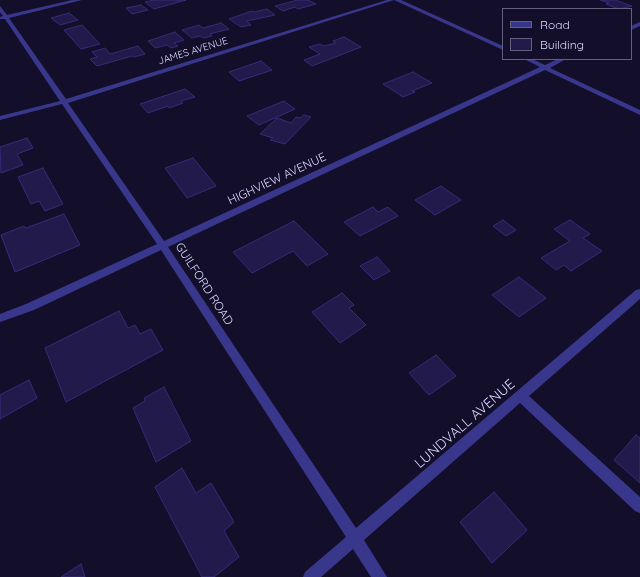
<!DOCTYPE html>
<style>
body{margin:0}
#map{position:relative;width:640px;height:577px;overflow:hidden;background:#130f2a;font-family:Quicksand,sans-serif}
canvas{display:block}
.legend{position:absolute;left:502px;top:8px;width:130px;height:52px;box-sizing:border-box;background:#130f2a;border:1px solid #635f7f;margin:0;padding:5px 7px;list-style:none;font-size:12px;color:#dcd8ff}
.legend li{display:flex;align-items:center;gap:8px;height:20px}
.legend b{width:20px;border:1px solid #635f7f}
</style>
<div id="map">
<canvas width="640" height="577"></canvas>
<ul class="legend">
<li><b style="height:5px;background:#39378c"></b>Road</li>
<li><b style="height:11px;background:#231a4c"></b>Building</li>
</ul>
</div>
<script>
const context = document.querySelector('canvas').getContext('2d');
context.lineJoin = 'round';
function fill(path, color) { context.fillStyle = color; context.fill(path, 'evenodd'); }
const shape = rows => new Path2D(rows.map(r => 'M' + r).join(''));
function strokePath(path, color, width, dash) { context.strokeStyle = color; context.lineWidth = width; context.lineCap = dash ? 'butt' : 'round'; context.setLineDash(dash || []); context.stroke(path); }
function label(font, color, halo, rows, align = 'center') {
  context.font = font + ' Quicksand,sans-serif'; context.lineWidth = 3.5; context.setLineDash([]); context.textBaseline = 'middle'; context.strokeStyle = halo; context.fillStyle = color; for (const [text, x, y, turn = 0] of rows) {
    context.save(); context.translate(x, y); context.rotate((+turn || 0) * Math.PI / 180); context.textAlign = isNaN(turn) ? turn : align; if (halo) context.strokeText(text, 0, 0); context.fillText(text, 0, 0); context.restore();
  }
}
const building = shape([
 [154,0,186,0,154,9,145,2,154,0],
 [298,0,308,0,316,4,298,9,295,7,283,11,275,6,298,0],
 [600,0,615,0,632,6,619,9,606,4,609,3,600,0],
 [141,5,148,10,132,14,126,8,141,5],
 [267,9,275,15,247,21,251,25,241,27,229,19,252,11,254,12,267,9],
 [69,13,78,20,60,25,51,18,69,13],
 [221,23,229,29,210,34,212,36,203,38,200,36,192,38,182,30,199,25,203,28,221,23],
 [82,25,100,44,81,49,64,30,82,25],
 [175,32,184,40,174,43,178,46,171,48,167,45,155,48,148,41,175,32],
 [344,37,361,47,312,66,304,60,320,54,309,47,320,44,324,46,336,43,333,41,344,37],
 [138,46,145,54,134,57,132,56,97,66,90,59,97,57,92,52,105,48,110,54,138,46],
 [261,61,272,70,239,81,229,72,261,61],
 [413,72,432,83,412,91,415,92,403,97,383,84,413,72],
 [185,89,195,97,181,101,183,103,169,108,168,106,148,113,140,104,185,89],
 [284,101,295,109,259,125,247,116,284,101],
 [304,115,311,117,285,144,270,140,273,138,260,134,277,118,291,123,296,117,300,118,304,115],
 [27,138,33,148,17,154,23,165,1,173,0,147,27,138],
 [193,158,216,186,187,198,165,168,193,158],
 [43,168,63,204,45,211,39,201,31,204,18,177,43,168],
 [441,186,461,200,435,215,415,200,441,186],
 [373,207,378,212,388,207,398,216,360,236,344,222,373,207],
 [64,214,80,245,15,272,1,235,24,226,26,228,64,214],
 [503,220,516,230,506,236,493,226,503,220],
 [570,220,590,234,583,238,602,251,571,271,564,265,556,270,541,258,570,241,554,229,570,220],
 [294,221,328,254,307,266,293,251,252,273,233,252,294,221],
 [377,257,390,271,374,280,360,266,377,257],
 [519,277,546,298,519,317,492,295,519,277],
 [342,293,354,305,349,308,366,325,340,343,312,312,342,293],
 [119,311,128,328,135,325,140,334,151,329,163,350,66,402,45,348,119,311],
 [436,355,456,376,429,395,409,373,436,355],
 [29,380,37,398,0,419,0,395,29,380],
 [164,387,191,441,156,462,133,408,145,401,144,398,164,387],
 [636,435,640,438,640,483,614,460,636,435],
 [182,468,196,493,211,483,234,522,224,531,239,557,214,577,202,577,155,487,182,468],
 [494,492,527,530,492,563,460,522,494,492],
 [81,564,85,577,61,577,81,564]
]);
const minor = shape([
 [72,0,82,0,9,18,66,99,387,0,401,0,503,46,503,50,501,49,394,0,68,103,164,241,540,67,524,59,532,59,545,65,558,59,566,59,550,68,640,110,640,115,638,114,545,70,168,247,356,528,636,290,640,289,640,299,529,396,640,497,640,513,635,511,520,403,364,540,387,577,371,577,353,549,321,577,303,577,305,572,346,537,161,250,34,310,0,322,0,314,26,304,157,244,62,104,0,120,0,116,60,101,5,19,0,19,0,17,3,16,0,12,0,6,7,15,72,0],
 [640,22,640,26,631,30,631,26,640,22]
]);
const farStreetnames = [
 ["JAMES AVENUE",193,51,-17]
];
const streetNames = [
 ["HIGHVIEW AVENUE",277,179,-25],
 ["GUILFORD ROAD",204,284,57]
];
const nearStreetnames = [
 ["LUNDVALL AVENUE",465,424,-41]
];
fill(building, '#231a4c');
strokePath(building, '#392a7a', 1);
fill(minor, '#39378c');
label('10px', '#dcd8ff', '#130f2a', farStreetnames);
label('12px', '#dcd8ff', '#130f2a', streetNames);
label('14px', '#dcd8ff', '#130f2a', nearStreetnames);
</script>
